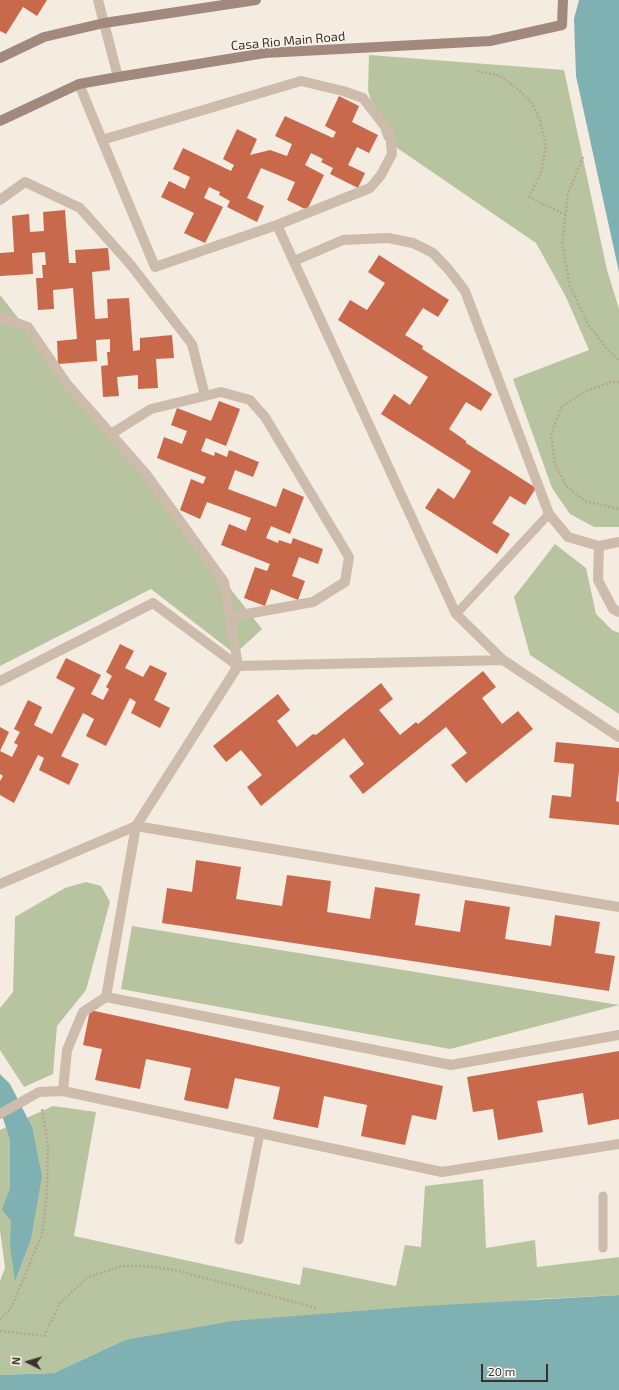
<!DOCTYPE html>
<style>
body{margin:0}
#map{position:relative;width:619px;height:1390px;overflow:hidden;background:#f4ebe1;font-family:"Exo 2",sans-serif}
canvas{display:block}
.north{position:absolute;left:8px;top:1342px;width:40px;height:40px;-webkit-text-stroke:3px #fbf5ee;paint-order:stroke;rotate:275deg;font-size:11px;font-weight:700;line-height:16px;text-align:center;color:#3b302b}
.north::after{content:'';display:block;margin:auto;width:14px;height:18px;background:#3b302b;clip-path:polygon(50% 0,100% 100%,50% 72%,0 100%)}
.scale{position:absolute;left:481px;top:1364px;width:67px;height:18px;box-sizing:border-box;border:2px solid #3b302b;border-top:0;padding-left:5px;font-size:12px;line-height:14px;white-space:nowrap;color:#3b302b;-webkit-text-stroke:3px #fbf5ee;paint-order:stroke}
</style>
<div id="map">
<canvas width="619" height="1390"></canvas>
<div class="north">N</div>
<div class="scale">20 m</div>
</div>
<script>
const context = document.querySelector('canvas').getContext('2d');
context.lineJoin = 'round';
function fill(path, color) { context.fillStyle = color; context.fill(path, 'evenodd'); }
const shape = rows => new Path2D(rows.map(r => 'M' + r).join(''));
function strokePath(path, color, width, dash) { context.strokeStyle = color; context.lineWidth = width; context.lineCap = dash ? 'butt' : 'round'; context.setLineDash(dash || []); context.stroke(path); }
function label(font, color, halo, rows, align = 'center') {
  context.font = font + ' "Exo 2",sans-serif'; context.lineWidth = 3; context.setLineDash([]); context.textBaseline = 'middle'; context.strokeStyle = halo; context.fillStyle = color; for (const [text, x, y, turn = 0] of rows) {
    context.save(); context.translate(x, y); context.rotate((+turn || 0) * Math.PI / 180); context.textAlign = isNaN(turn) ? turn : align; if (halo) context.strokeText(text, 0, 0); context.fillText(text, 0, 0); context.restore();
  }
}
const green = shape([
 [369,55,564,70,607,270,619,309,619,527,594,527,570,514,552,488,513,379,589,350,566,297,536,243,384,139,368,91],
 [0,295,262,629,235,654,151,589,0,666],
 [555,544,586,568,596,614,612,630,619,633,619,714,530,655,514,597],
 [86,882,101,886,110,902,86,990,57,1026,53,1074,24,1087,0,1050,0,1008,13,992,15,917,65,888],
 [132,926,619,1005,450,1049,121,989],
 [53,1106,96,1112,74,1236,300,1285,303,1267,396,1286,405,1245,421,1247,425,1186,483,1179,486,1248,535,1240,537,1267,619,1257,619,1295,538,1299,125,1340,54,1373,0,1375,0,1281,5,1268,0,1230,0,1130]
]);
const water = shape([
 [579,0,619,0,619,272,576,76,574,19],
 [0,1074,10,1084,32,1127,42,1176,31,1239,15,1281,10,1246,11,1221,2,1210,10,1188,10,1140,0,1109],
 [619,1295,619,1390,0,1390,0,1375,54,1373,125,1340,233,1321,408,1307]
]);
const building = shape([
 [0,0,47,0,37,16,23,7,6,34,0,31],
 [339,96,359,106,352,122,378,135,369,153,357,147,348,165,365,173,358,188,330,174,333,168,321,162,323,159,311,153,305,165,324,175,307,210,287,200,295,182,261,168,247,198,264,206,257,222,227,207,230,201,219,195,220,192,209,187,204,198,223,207,205,243,184,233,194,213,161,197,169,181,185,189,190,177,173,169,183,148,231,171,234,165,223,159,237,129,257,139,250,155,270,150,287,156,292,144,275,136,285,116,333,138,336,132,325,126],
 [65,210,69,263,76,263,75,250,108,248,110,270,92,272,95,319,108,318,107,299,129,298,133,351,140,350,140,338,172,335,174,358,156,359,158,388,138,389,138,375,117,377,119,396,103,397,101,366,108,365,107,352,110,352,110,339,96,340,97,361,58,364,57,341,77,339,73,288,53,290,54,309,38,310,36,278,43,278,42,265,46,265,45,252,32,253,33,274,0,276,0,253,14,252,12,216,29,214,30,232,44,231,43,212],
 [379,255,449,300,438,317,423,308,405,335,423,346,422,349,492,394,481,411,466,402,449,429,466,441,466,443,536,488,525,505,510,496,492,523,510,534,497,554,425,508,438,488,454,499,471,471,381,414,394,394,410,405,428,377,338,320,350,300,367,310,385,283,368,272],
 [219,401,240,409,226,446,206,438,201,451,214,456,215,452,227,457,229,450,259,462,253,477,235,470,228,489,276,507,283,488,304,497,290,534,271,526,266,538,278,543,279,540,291,544,293,538,323,549,318,564,299,557,292,576,305,581,298,600,271,589,265,606,244,598,255,567,267,571,270,564,221,545,229,524,246,531,251,518,207,502,200,519,180,510,191,479,203,484,206,477,157,458,164,437,182,444,187,431,171,425,177,408,211,421],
 [120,644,134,651,125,668,143,677,150,665,167,673,154,700,170,708,160,728,131,713,136,702,130,698,106,746,86,736,94,719,83,713,61,756,79,764,69,785,39,770,44,758,38,755,14,803,0,795,0,781,3,776,0,774,0,751,12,757,18,745,14,743,20,732,14,729,28,700,42,707,34,725,52,734,75,688,56,678,66,658,101,675,91,694,103,700,109,689,106,687,112,676,106,672],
 [483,671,496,687,482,698,502,724,518,711,533,729,466,783,451,765,467,753,446,727,363,794,349,776,364,764,344,738,261,806,247,787,262,775,241,750,226,762,213,746,278,694,290,710,277,721,297,747,313,734,316,735,381,683,393,699,379,710,400,735,416,722,418,724],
 [0,727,9,732,0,751],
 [556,742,619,748,619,771,616,801,619,802,619,825,549,818,552,795,571,797,574,764,554,762],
 [196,860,241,867,236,899,282,906,287,875,331,881,327,912,346,915,370,919,375,887,420,894,415,925,460,932,465,900,510,907,505,939,551,946,555,915,600,922,595,953,615,956,609,991,162,923,167,888,192,892],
 [90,1010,443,1086,436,1120,412,1115,405,1145,361,1136,367,1105,324,1096,318,1128,273,1119,280,1087,235,1078,228,1109,184,1100,191,1068,146,1059,140,1089,95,1080,102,1049,83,1045],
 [619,1051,619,1119,588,1125,583,1093,537,1101,543,1132,498,1140,493,1109,473,1112,467,1077]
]);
const path = shape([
 [477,71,500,76,519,90,532,103,540,121,546,145,541,173,529,197,566,215],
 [583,157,568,193,562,244,570,286,588,324,607,349,619,361],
 [619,382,611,382,586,391,562,406,551,435,555,464,566,486,585,501,619,509],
 [0,1320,12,1306,42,1234,47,1193,48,1146,42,1109],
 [0,1331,44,1336,60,1303,88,1277,123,1266,145,1266,175,1270,317,1308]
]);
const lane = shape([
 [456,614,549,514],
 [239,1240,260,1133],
 [603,1248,603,1196]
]);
const street = shape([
 [98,0,118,77],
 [79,84,102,140,155,267,277,225,370,188,381,175,392,154,390,133,363,98,343,91,301,81,102,140],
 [0,200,25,182,80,208,130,264,192,344,205,396],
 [277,225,456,614,503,660,619,737],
 [294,261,343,240,388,238,413,243,433,253,449,270,465,291,549,514,568,537,599,546,619,542],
 [0,317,28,327,67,384,146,474,224,582,238,666],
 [111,434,151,409,221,392,250,400,265,417,349,557,345,582,313,602,230,617],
 [599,546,598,580,613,609,619,612],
 [0,681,153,603,238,666],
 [0,884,136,826,619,907],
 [106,997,136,826,238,666,503,660],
 [63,1091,67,1050,83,1012,106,997,451,1065,619,1035],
 [0,1114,39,1092,63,1091,442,1172,619,1144]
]);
const secondary = shape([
 [0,58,44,37,104,23,256,0],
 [0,121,79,84,118,77,265,53,490,41,562,25,563,0]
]);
const streetNames = [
 ["Casa Rio Main Road",288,41,-5]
];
fill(green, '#b8c4a0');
fill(water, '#7fb0b2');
fill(building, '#c8694b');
strokePath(path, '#b9a596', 2.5, [2, 2]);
strokePath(lane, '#cdbbac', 9);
strokePath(street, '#cdbbac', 10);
strokePath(secondary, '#a18a7d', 10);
label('13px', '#3b302b', '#fbf5ee', streetNames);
</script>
